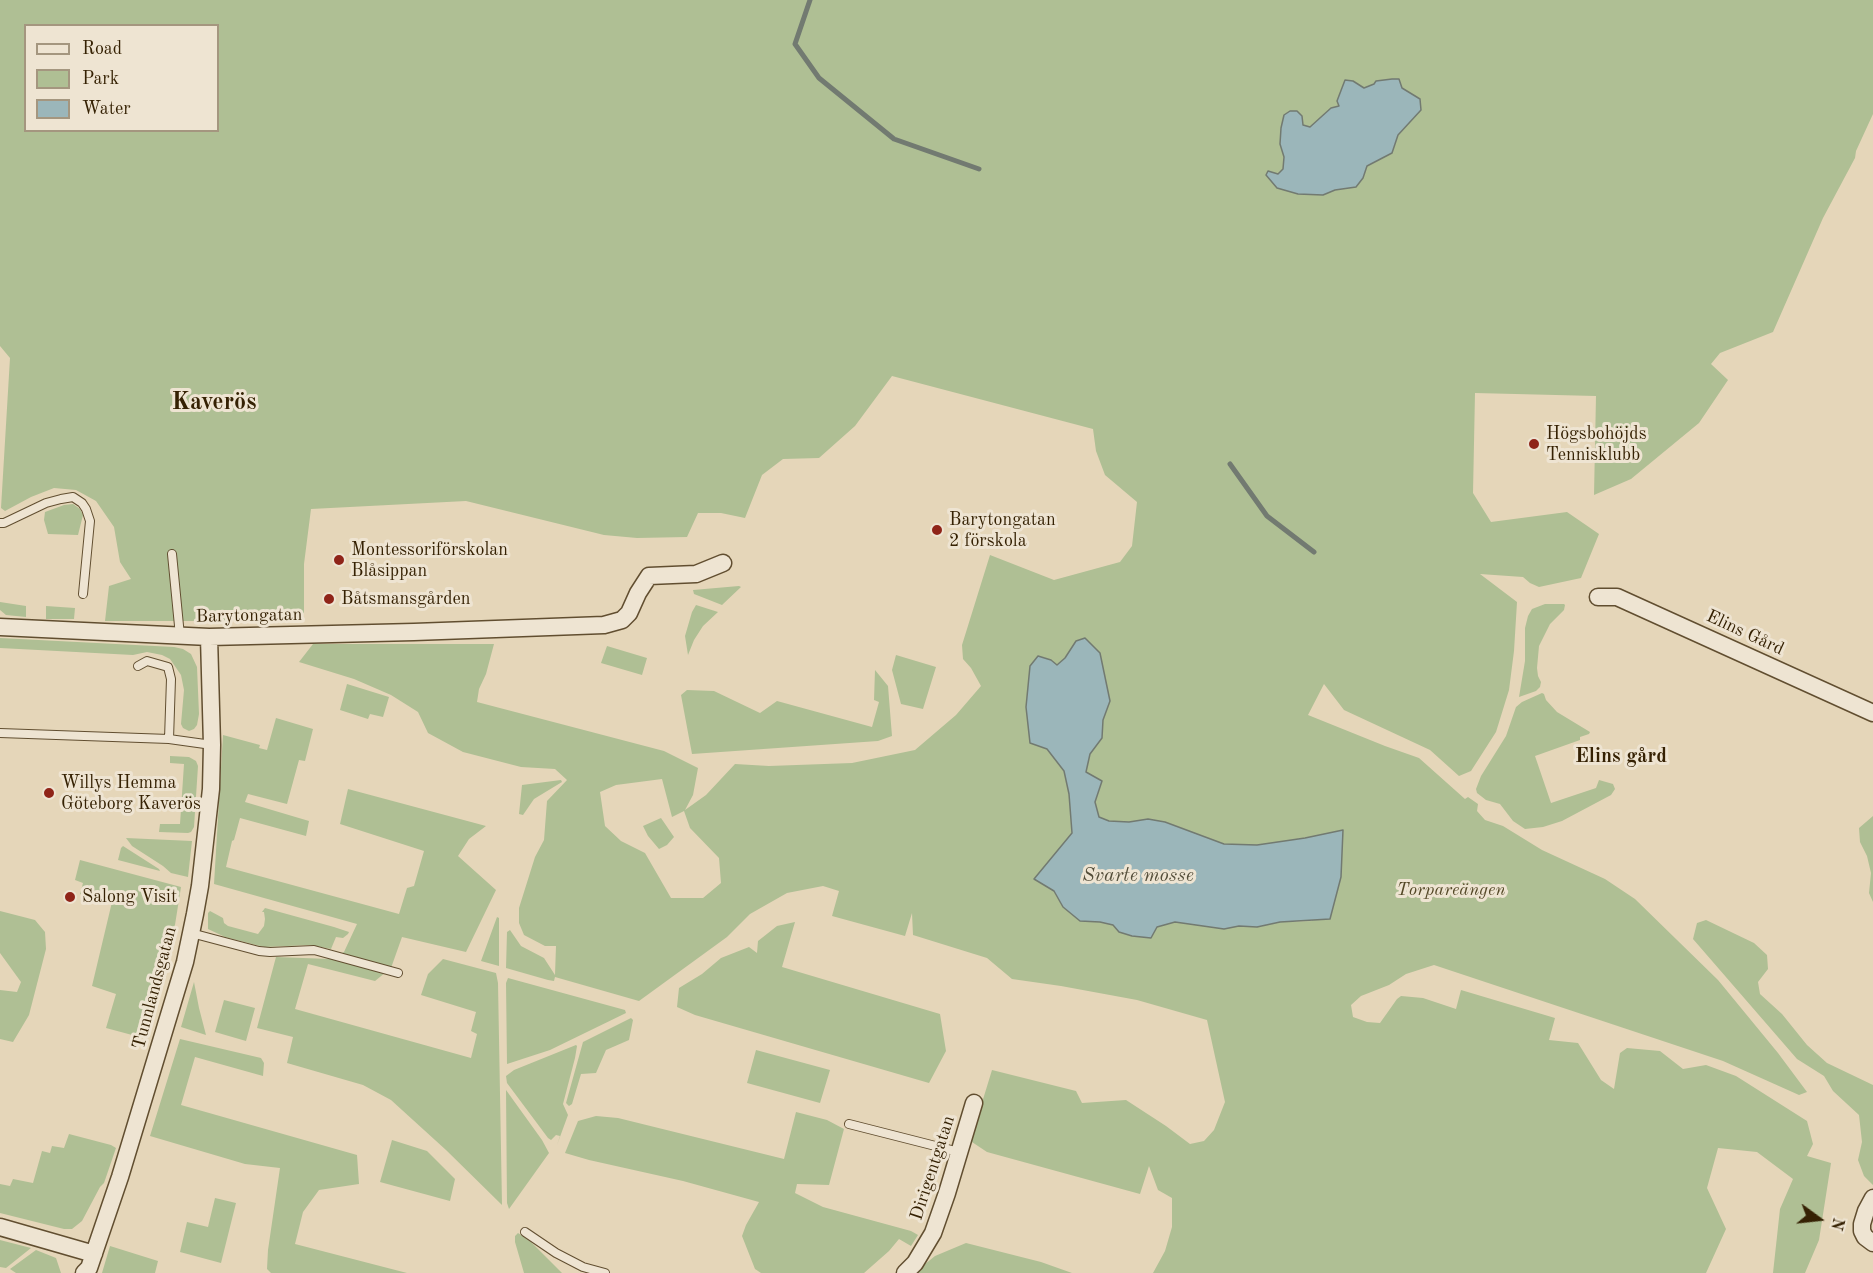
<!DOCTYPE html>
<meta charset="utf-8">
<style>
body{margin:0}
#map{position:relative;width:1873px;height:1273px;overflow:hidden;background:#e5d6b9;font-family:"Old Standard TT",serif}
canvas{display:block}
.legend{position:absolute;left:24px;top:24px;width:195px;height:108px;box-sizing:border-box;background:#eee4d2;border:2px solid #a4967f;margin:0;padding:8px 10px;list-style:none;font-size:18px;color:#352103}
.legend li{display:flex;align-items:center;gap:12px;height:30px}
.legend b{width:30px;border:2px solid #a4967f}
.north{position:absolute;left:1789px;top:1189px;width:60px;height:60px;-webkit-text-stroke:4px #eee4d2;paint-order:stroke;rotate:105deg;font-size:16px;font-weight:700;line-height:24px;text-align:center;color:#352103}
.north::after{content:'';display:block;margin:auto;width:21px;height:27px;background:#352103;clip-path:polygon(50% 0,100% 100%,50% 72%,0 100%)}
</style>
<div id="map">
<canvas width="1873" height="1273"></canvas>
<ul class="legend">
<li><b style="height:8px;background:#eee4d2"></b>Road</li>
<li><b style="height:16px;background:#afbf94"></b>Park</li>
<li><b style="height:16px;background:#9bb6ba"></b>Water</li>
</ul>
<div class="north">N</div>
</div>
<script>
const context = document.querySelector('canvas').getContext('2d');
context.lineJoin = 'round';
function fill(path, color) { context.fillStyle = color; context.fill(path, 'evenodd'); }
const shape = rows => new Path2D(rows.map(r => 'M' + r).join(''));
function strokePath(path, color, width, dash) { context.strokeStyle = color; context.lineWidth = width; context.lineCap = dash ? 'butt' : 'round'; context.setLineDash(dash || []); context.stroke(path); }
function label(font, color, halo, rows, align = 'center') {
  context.font = font + ' "Old Standard TT",serif'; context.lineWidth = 6; context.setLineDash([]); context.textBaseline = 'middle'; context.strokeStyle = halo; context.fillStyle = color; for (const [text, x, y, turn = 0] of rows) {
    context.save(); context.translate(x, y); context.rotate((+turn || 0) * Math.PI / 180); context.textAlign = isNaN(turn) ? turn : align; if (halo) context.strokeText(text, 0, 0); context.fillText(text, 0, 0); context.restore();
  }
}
const green = shape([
 [0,0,1873,0,1873,114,1856,151,1855,158,1823,218,1773,332,1720,353,1711,364,1728,380,1699,423,1631,479,1594,495,1596,396,1475,393,1473,493,1491,522,1567,512,1599,534,1581,578,1539,587,1530,583,1523,577,1480,574,1517,602,1514,651,1509,690,1496,732,1471,771,1459,776,1430,750,1344,710,1324,684,1308,715,1385,746,1419,758,1465,799,1468,797,1478,804,1477,811,1485,820,1503,826,1542,850,1605,879,1635,899,1718,980,1778,1053,1807,1092,1799,1095,1723,1061,1434,965,1406,974,1389,985,1361,996,1351,1005,1353,1017,1367,1022,1380,1023,1397,999,1401,996,1423,998,1456,1009,1461,990,1555,1018,1549,1040,1578,1043,1601,1080,1614,1089,1620,1053,1627,1048,1660,1051,1683,1069,1706,1065,1736,1076,1807,1121,1813,1144,1807,1156,1831,1163,1819,1240,1805,1273,1773,1273,1780,1209,1793,1179,1757,1152,1718,1148,1707,1188,1726,1229,1706,1273,1153,1273,1165,1251,1172,1227,1172,1198,1158,1190,1149,1166,1140,1194,987,1152,972,1142,973,1132,992,1070,1076,1091,1082,1103,1126,1100,1166,1126,1190,1144,1204,1141,1214,1130,1225,1102,1207,1020,1137,1000,1061,986,1012,979,987,958,913,935,912,913,905,936,832,916,839,891,823,886,787,893,750,914,727,937,639,1001,555,977,554,981,548,980,506,968,507,932,510,930,521,946,544,958,555,975,556,946,545,946,524,935,519,923,519,908,535,857,544,840,547,801,567,780,555,769,521,767,463,752,428,733,418,712,391,695,354,679,299,662,313,644,494,644,486,674,479,689,477,702,664,751,698,768,693,795,685,810,706,795,735,764,769,766,852,763,915,750,956,715,981,686,971,668,963,659,962,645,990,555,1054,580,1120,562,1132,546,1137,502,1105,475,1096,451,1093,429,892,376,855,426,819,458,783,459,762,475,745,518,721,513,698,513,687,537,637,538,604,535,466,501,311,509,304,564,304,613,238,621,105,621,109,586,131,579,120,562,114,527,96,501,76,490,54,488,31,497,5,511,1,508,10,358,0,346],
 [26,26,218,26,218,130,26,130],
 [1392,79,1402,88,1420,99,1421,110,1398,135,1392,153,1367,166,1363,178,1356,187,1335,190,1323,195,1312,194,1278,174,1283,169,1284,157,1280,143,1281,128,1303,125,1310,127,1331,108,1339,106,1337,101,1345,80,1353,81,1364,88,1374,84,1376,81],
 [1043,657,1051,660,1056,666,1065,658,1105,680,1110,701,1103,720,1102,738,1090,754,1086,772,1102,781,1095,802,1099,817,1109,821,1129,822,1148,819,1165,822,1224,844,1257,845,1305,838,1312,921,1280,922,1257,927,1239,926,1224,929,1175,922,1157,927,1114,925,1100,922,1080,921,1063,907,1054,891,1053,858,1072,834,1069,794,1064,771,1047,749,1026,707,1030,666],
 [662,779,672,817,684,811,690,828,719,858,721,883,703,898,671,898,645,853,621,841,605,826,600,792,616,785],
 [73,504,80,509,83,515,78,535,48,534,44,520,45,512,64,505],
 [739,586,741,587,722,605,694,594,693,590],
 [0,602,26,606,26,617,6,615,0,610],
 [1545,604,1564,604,1565,605,1564,610,1550,624,1539,646,1537,668,1538,676,1541,682,1540,687,1536,691,1519,697,1525,661,1525,628,1528,616,1532,609],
 [696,605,718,612,703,626,694,640,688,655,685,636,692,612],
 [46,606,75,608,74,619,46,619],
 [0,638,174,647,183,649,191,654,197,667,199,714,197,725,194,729,189,731,183,728,181,724,184,690,181,675,170,659,162,655,147,652,133,655,0,648],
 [607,646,647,658,642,675,601,663],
 [896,655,936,667,923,709,901,704,892,670],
 [875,670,888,686,892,736,878,741,692,754,681,695,687,690,714,691,760,713,777,701,872,727,879,702,874,700],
 [347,684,389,697,383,717,370,714,368,719,340,710],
 [1542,693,1544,694,1546,700,1557,712,1590,732,1589,734,1580,737,1580,740,1535,756,1551,803,1596,788,1599,780,1613,784,1615,789,1611,795,1562,821,1543,827,1525,829,1513,821,1500,804,1486,800,1477,793,1476,789,1481,776,1506,736,1516,707,1522,702],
 [276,718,313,729,305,761,299,760,287,804,248,794,245,802,309,821,306,836,240,818,234,840,232,841,226,867,399,914,407,888,414,886,424,851,340,824,348,789,486,826,469,839,458,856,496,890,466,952,402,937,391,968,375,981,308,964,295,1009,471,1058,477,1034,471,1031,476,1012,421,995,428,974,443,959,496,973,498,983,502,1205,446,1150,391,1100,363,1085,287,1063,293,1037,257,1028,276,957,330,959,344,952,357,924,214,884,223,735,260,745,259,748,267,750],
 [170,756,189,757,196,761,198,766,194,827,191,832,188,833,159,832,160,824,180,824,184,764,170,763],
 [561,780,562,782,534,799,523,815,519,814,522,785],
 [1873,816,1873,902,1869,893,1871,873,1867,856,1860,842,1859,828],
 [661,818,674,837,667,845,659,849,648,836,643,826],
 [126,838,192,841,188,877,171,873,163,866,132,846],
 [123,846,159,869,160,871,118,860,121,848],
 [80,860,181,887,171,950,158,1001,147,1039,106,1028,116,994,92,986,112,902,80,894,83,883,75,880],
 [265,908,334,927,349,932,348,934,343,938,336,937,331,949,311,945,264,947,225,937,208,929,208,913,210,911,223,918,224,923,228,926,258,934,264,926,265,919,264,912,262,912],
 [0,911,35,920,45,932,46,949,29,1015,13,1042,0,1039,0,990,17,992,21,982,0,953],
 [497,917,499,918,499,966,481,961],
 [1706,920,1754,943,1767,955,1768,969,1758,982,1760,994,1782,1014,1807,1045,1827,1063,1873,1085,1873,1185,1864,1176,1858,1160,1862,1142,1859,1115,1833,1091,1824,1076,1797,1059,1693,939,1697,923],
 [795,922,782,967,940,1014,946,1051,929,1083,695,1015,677,1007,679,988,702,974,721,958,749,947,757,953,758,941,777,926],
 [508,978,625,1010,626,1013,550,1050,507,1064,506,983],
 [194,982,199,1008,206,1035,181,1027],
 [224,1000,255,1008,246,1041,215,1032],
 [631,1018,633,1020,629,1040,606,1050,596,1073,581,1074,572,1104,569,1106,566,1103,583,1042],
 [180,1039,261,1058,264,1063,263,1076,195,1057,181,1105,357,1155,359,1184,319,1190,303,1212,295,1244,407,1273,271,1273,267,1269,268,1250,280,1168,245,1164,150,1136],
 [576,1045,577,1046,575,1058,563,1104,568,1115,557,1145,560,1136,556,1135,551,1140,548,1138,507,1083,506,1076,514,1070],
 [756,1050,830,1070,820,1103,747,1083],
 [506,1090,542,1140,549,1153,509,1209,507,1203],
 [796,1112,827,1120,844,1129,829,1185,797,1184,795,1193,823,1207,911,1231,918,1235,911,1246,899,1239,889,1251,864,1273,761,1273,755,1269,742,1236,746,1225,759,1202,683,1181,589,1160,565,1153,578,1121,596,1116,618,1118,784,1159],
 [69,1134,111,1145,116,1148,104,1183,100,1187,82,1221,72,1229,64,1229,0,1213,0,1184,10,1186,13,1179,33,1183,42,1151,50,1153,52,1146,64,1148],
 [392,1140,427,1151,455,1179,450,1201,380,1182],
 [215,1198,236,1203,221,1263,180,1252,187,1222,208,1227],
 [518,1233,531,1242,562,1273,524,1273,515,1242,515,1236],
 [0,1240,31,1248,6,1268,0,1267],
 [966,1243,1041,1262,1072,1273,914,1273,935,1256],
 [110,1246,158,1261,155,1273,102,1273],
 [36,1250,56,1258,61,1273,16,1273,10,1269]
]);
const water = shape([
 [1392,79,1399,79,1402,88,1420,99,1421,110,1398,135,1392,153,1367,166,1363,178,1356,187,1335,190,1323,195,1298,194,1277,188,1266,175,1268,171,1278,174,1283,169,1284,157,1280,144,1281,128,1284,115,1290,111,1297,111,1302,116,1303,125,1310,127,1331,108,1339,106,1337,101,1345,80,1353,81,1364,88,1374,84,1376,81,1392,79],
 [1085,638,1100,653,1110,701,1103,720,1102,738,1090,754,1086,772,1102,781,1095,802,1099,817,1109,821,1129,822,1148,819,1165,822,1224,844,1257,845,1305,838,1343,830,1341,877,1330,919,1280,922,1257,927,1239,926,1224,929,1175,922,1157,927,1151,938,1132,936,1119,932,1113,925,1100,922,1080,921,1063,907,1054,891,1034,879,1072,833,1069,794,1064,771,1047,749,1030,743,1026,707,1030,666,1038,656,1051,660,1057,665,1065,658,1076,641,1085,638]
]);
const stream = shape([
 [810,0,795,44,819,78,894,139,979,169],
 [1230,464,1267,516,1314,552]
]);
const lane = shape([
 [0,523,4,523,46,503,61,499,73,497,82,503,86,509,90,521,83,594],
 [172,554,180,636],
 [138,666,147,661,168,667,171,679,169,739],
 [0,733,169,739,212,745],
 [191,933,259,951,270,952,314,950,398,973],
 [849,1124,959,1152],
 [525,1232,556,1253,583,1267,605,1273]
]);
const street = shape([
 [1598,597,1617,597,1873,713],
 [0,627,209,637,414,632,604,625,622,620,629,613,638,593,649,576,696,574,723,563],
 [1873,1198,1866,1211,1862,1224,1862,1231,1865,1237,1873,1243],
 [0,1227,94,1254],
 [84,1273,89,1268,120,1177,185,962,195,914,200,886,211,789,212,745,209,637],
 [905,1273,915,1263,933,1233,947,1193,974,1103]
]);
const markers = [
 [1534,444,6,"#8f2418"],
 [937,530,6,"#8f2418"],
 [339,560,6,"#8f2418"],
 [329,599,6,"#8f2418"],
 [49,793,6,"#8f2418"],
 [70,897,6,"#8f2418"]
];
const poiNames = [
 ["Högsbohöjds",1546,434],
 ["Tennisklubb",1546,455],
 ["Barytongatan",949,520],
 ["2 förskola",949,541],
 ["Montessoriförskolan",351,550],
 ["Blåsippan",351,571],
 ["Båtsmansgården",341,599],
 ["Willys Hemma",61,783],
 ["Göteborg Kaverös",61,804],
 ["Salong Visit",82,897]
];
const streetNames = [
 ["Barytongatan",249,616,-1],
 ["Elins Gård",1745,633,25],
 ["Tunnlandsgatan",155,988,-75],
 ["Dirigentgatan",933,1168,-72]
];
const parkNames = [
 ["Torpareängen",1451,890]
];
const neighbourhoodNames = [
 ["Elins gård",1621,757]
];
const waterNames = [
 ["Svarte mosse",1138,876]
];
const districtNames = [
 ["Kaverös",214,403]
];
fill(green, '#afbf94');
fill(water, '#9bb6ba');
strokePath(water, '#727a71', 1.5);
strokePath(stream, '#727a71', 5);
strokePath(lane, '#614e30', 10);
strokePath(street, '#614e30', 19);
strokePath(lane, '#eee4d2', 8);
strokePath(street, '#eee4d2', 16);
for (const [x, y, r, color] of markers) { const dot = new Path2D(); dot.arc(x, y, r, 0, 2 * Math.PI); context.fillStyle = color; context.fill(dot); strokePath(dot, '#eee4d2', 2); }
label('18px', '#352103', '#eee4d2', poiNames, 'left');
label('18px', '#352103', '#eee4d2', streetNames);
label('italic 18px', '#544827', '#eee4d2', parkNames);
label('bold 20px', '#352103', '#eee4d2', neighbourhoodNames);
label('italic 20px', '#544e3a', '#eee4d2', waterNames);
label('bold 24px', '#352103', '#eee4d2', districtNames);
</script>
